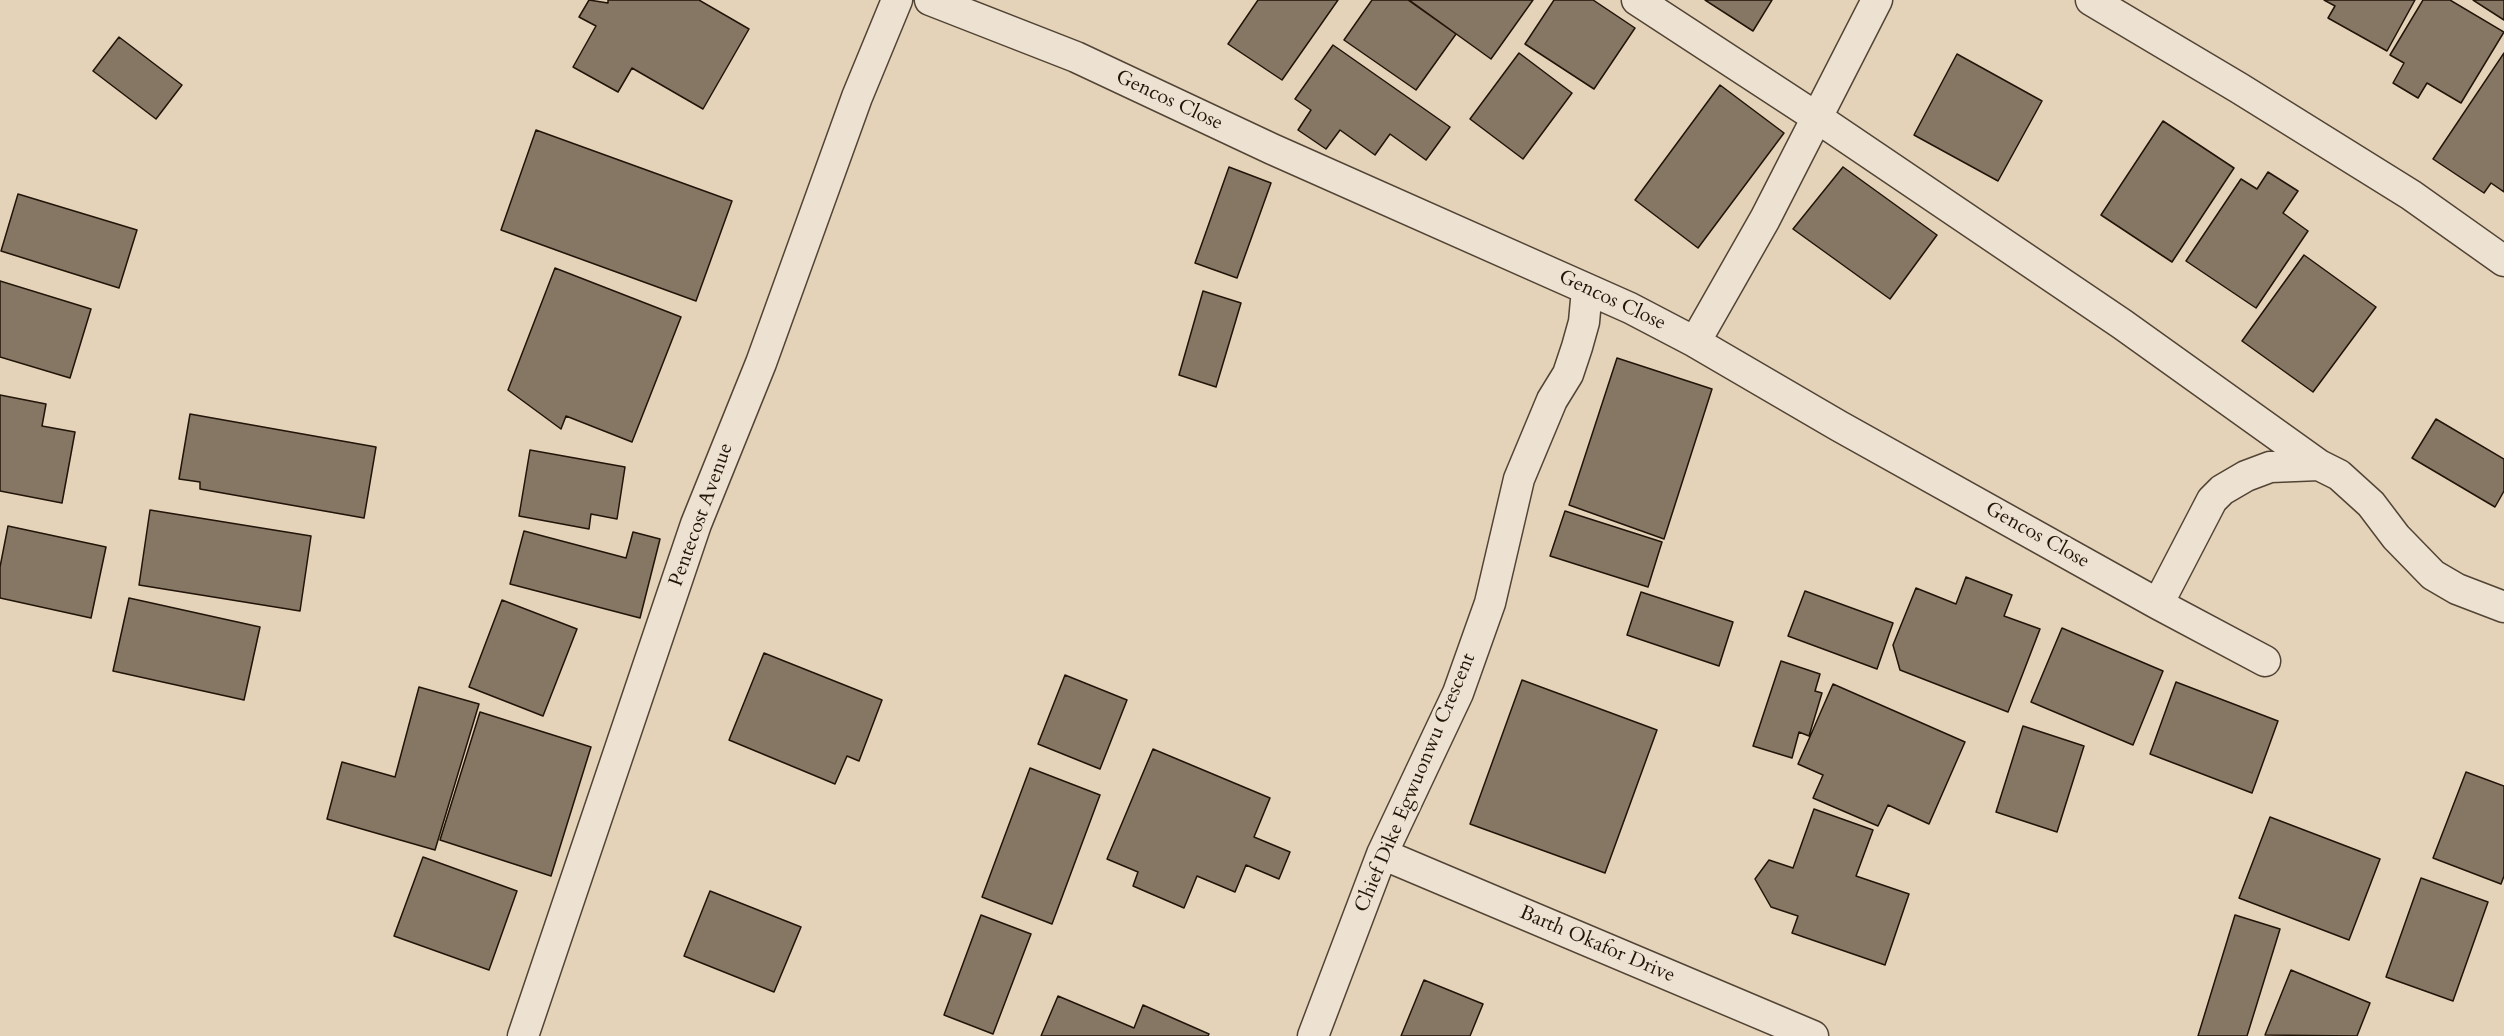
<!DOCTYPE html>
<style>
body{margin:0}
canvas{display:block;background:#e4d2b9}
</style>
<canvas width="2504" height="1036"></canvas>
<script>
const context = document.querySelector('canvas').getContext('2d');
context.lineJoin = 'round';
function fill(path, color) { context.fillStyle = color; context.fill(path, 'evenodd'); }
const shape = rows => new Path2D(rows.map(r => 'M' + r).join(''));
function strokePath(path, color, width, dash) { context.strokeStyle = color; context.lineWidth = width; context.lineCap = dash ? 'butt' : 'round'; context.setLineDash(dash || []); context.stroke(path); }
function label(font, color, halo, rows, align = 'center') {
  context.font = font + ' Cardo,serif'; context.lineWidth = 6; context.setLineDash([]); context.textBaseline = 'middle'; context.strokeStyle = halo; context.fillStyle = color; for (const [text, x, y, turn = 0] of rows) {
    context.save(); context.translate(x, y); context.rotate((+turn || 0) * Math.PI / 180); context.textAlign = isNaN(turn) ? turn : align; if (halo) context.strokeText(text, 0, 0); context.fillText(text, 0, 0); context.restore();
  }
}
const building = shape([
 [589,0,608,3,608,0,699,0,749,29,703,109,632,68,618,92,573,67,596,26,579,17,589,0],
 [1258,0,1338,0,1282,80,1228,44,1258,0],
 [1372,0,1408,0,1456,34,1416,90,1344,40,1372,0],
 [1409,0,1533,0,1491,59,1409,0],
 [1554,0,1593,0,1635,28,1594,89,1525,44,1554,0],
 [1705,0,1772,0,1753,31,1705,0],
 [2324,0,2415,0,2387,51,2328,18,2335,6,2324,0],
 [2423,0,2450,0,2504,32,2461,103,2427,83,2418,98,2393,83,2404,63,2390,55,2423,0],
 [2473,0,2504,0,2504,20,2473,0],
 [119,37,182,85,156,119,93,71,119,37],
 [1333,45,1450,127,1426,160,1390,134,1375,155,1340,130,1326,149,1298,130,1311,110,1295,99,1333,45],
 [1519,53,1572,93,1523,159,1470,119,1519,53],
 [2504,53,2504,192,2491,183,2484,193,2433,159,2504,53],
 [1957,54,2042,101,1998,181,1914,135,1957,54],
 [1720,85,1784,133,1698,248,1635,200,1720,85],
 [2163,121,2234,168,2172,262,2101,215,2163,121],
 [536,130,732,201,696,301,501,230,536,130],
 [1229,167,1271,183,1237,278,1195,263,1229,167],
 [1843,167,1937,235,1890,299,1793,229,1843,167],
 [2268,172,2298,191,2283,213,2308,231,2256,308,2186,261,2241,179,2257,189,2268,172],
 [18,194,137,230,119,288,1,251,18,194],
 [2304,255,2376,307,2313,392,2242,341,2304,255],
 [555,268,681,317,632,442,566,416,561,429,508,390,555,268],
 [0,281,91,309,70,378,0,357,0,281],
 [1203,291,1241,303,1216,387,1179,375,1203,291],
 [1617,358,1712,389,1664,539,1569,505,1617,358],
 [0,395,46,404,42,426,75,432,62,503,0,491,0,395],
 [190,414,376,447,364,518,200,489,200,482,179,479,190,414],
 [2436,419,2504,459,2504,491,2495,507,2412,458,2436,419],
 [530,450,625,467,617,519,591,514,589,529,519,516,530,450],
 [150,510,311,536,300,611,139,585,150,510],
 [1565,511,1662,542,1648,587,1550,556,1565,511],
 [8,526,106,547,91,618,0,598,0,567,8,526],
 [524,531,626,558,633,532,660,539,640,618,510,584,524,531],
 [1966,577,2012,595,2004,616,2040,629,2008,712,1900,670,1893,645,1916,588,1956,604,1966,577],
 [1805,591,1893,623,1877,669,1788,636,1805,591],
 [1641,592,1733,622,1719,666,1627,635,1641,592],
 [129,598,260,627,244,700,113,671,129,598],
 [502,600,577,629,543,716,469,687,502,600],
 [2062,628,2163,671,2133,745,2031,702,2062,628],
 [764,653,882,700,859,761,847,756,835,784,729,740,764,653],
 [1781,661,1820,674,1815,691,1822,693,1809,736,1799,732,1792,758,1753,746,1781,661],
 [1065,675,1127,700,1100,769,1038,744,1065,675],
 [1522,680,1657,730,1605,873,1470,824,1522,680],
 [2176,682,2278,721,2252,793,2150,754,2176,682],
 [1833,684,1965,742,1929,824,1888,805,1878,826,1813,798,1823,775,1798,764,1833,684],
 [419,687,479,704,435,850,327,819,342,762,395,777,419,687],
 [480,712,591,747,551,876,440,840,480,712],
 [2023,726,2084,746,2057,832,1996,812,2023,726],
 [1153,749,1270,798,1254,837,1290,852,1279,879,1246,865,1235,892,1197,876,1184,908,1133,886,1138,872,1107,859,1153,749],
 [1030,768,1100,795,1052,924,982,897,1030,768],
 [2466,772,2504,786,2504,876,2501,884,2433,858,2466,772],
 [1814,809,1873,830,1856,876,1909,894,1885,965,1792,933,1798,916,1771,907,1755,879,1769,860,1793,868,1814,809],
 [2270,817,2380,859,2349,940,2239,898,2270,817],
 [423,857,517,891,489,970,394,936,423,857],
 [2421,878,2488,902,2453,1001,2386,977,2421,878],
 [710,891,801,927,774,992,684,956,710,891],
 [981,915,1031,934,993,1034,944,1015,981,915],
 [2235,915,2280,929,2247,1036,2198,1036,2235,915],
 [2291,970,2370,1003,2357,1036,2265,1035,2291,970],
 [1424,980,1483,1004,1470,1036,1401,1036,1424,980],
 [1058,996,1134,1028,1143,1005,1209,1034,1208,1036,1041,1036,1058,996]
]);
const street = shape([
 [930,0,1076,57,1272,149,1630,308,1695,342,1839,426,2158,604,2265,661],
 [1637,0,1816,117,2122,324,2319,465,2339,475,2371,504,2396,537,2433,575,2457,589,2504,607],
 [2091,0,2239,88,2411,195,2504,261],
 [1695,342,1765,219,1877,0],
 [2158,604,2212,500,2222,490,2246,476,2270,467,2319,465],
 [1382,854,1813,1036],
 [523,1036,696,524,761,363,857,97,897,0],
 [1313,1036,1382,854,1458,693,1490,603,1519,479,1552,400,1568,374,1577,347,1584,322,1587,289]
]);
const streetNames = [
 ["Gencos Close",1169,101,25],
 ["Gencos Close",1612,301,25],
 ["Pentecost Avenue",702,515,-70],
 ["Gencos Close",2037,536,29],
 ["Chief Dike Egwuonwu Crescent",1416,783,-67],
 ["Barth Okafor Drive",1597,945,23]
];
fill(building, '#867764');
strokePath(building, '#211408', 1.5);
strokePath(street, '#524434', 33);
strokePath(street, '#ede2d2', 30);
label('20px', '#211408', '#ede2d2', streetNames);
</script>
